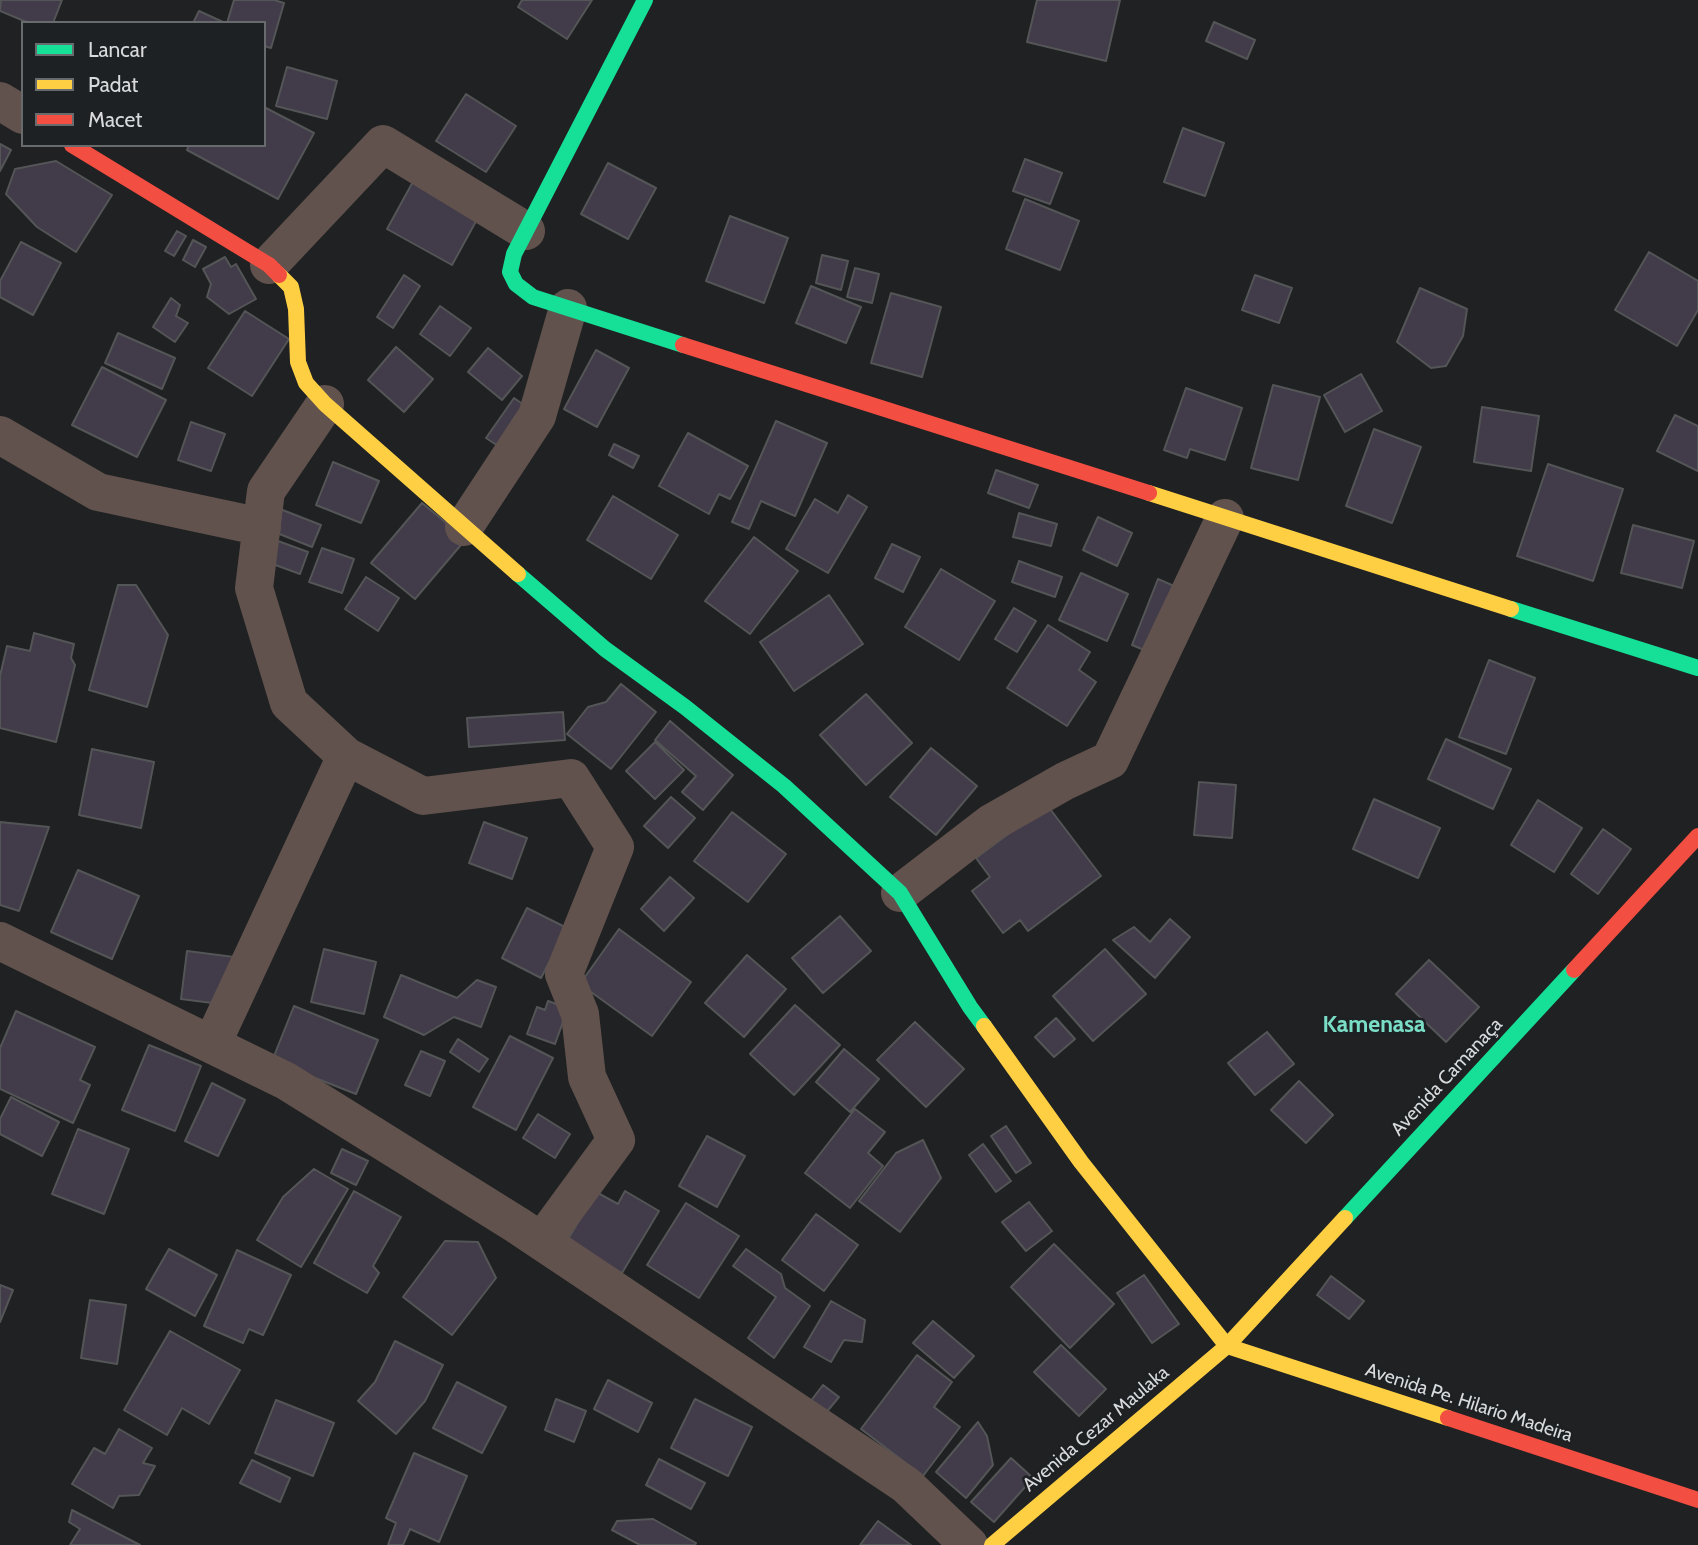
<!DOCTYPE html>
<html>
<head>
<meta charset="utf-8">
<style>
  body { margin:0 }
  #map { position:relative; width:1698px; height:1545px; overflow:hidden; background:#1f2122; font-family:Cabin,sans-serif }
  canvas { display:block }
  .legend { position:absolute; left:21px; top:21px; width:245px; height:126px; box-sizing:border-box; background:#1e2123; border:2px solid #686b6d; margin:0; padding:9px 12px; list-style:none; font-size:21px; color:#d8dadc }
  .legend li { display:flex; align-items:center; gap:14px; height:35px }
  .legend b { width:35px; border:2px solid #686b6d }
</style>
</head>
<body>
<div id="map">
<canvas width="1698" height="1545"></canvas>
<ul class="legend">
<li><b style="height:9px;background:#16e098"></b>Lancar</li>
<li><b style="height:9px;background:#ffcf43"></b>Padat</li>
<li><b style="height:9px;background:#f24e42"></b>Macet</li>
</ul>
</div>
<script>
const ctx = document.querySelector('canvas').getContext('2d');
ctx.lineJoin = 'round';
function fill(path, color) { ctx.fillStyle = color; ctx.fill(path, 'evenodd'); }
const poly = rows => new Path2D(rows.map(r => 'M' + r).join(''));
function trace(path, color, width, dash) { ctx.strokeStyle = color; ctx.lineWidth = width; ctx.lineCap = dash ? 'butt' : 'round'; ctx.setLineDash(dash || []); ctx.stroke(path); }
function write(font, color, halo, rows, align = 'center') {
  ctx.font = font + ' Cabin,sans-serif'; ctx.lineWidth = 5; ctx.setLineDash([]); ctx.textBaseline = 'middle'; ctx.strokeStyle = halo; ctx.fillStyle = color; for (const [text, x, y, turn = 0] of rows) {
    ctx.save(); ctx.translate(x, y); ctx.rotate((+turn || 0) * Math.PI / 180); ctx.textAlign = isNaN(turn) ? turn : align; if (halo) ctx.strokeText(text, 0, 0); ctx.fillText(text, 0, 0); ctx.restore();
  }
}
const building = poly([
  [1,0,62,0,53,23,29,23,0,11,1,0],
  [234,0,274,0,284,3,271,48,264,46,264,23,227,23,234,0],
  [522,0,592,0,567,39,518,7,522,0],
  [1037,0,1120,0,1106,61,1027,42,1037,0],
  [199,11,223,22,222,23,193,23,199,11],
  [1214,22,1255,40,1247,59,1206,41,1214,22],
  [287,67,337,81,327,119,276,106,287,67],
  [466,94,516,126,486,172,436,141,466,94],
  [264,107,314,133,278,199,187,150,189,145,264,145,264,107],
  [1183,128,1224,143,1205,196,1164,182,1183,128],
  [0,144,11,150,0,171,0,144],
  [1025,159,1062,173,1050,204,1013,191,1025,159],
  [56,161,112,195,76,252,37,227,6,194,15,169,56,161],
  [608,163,656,188,628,239,581,214,608,163],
  [415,178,480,214,452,265,387,229,415,178],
  [1025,199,1079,221,1060,270,1006,249,1025,199],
  [730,216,788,238,764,303,706,281,730,216],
  [177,231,186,236,174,256,165,251,177,231],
  [193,240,206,247,195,267,183,260,193,240],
  [21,242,61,263,33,315,0,297,0,281,21,242],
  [1649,252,1698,281,1698,310,1677,346,1615,310,1649,252],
  [822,255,848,261,841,290,816,283,822,255],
  [225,257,231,267,236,264,256,299,229,314,207,297,211,284,203,269,225,257],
  [855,268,879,274,872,303,847,297,855,268],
  [404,275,420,286,393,328,377,317,404,275],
  [1255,275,1292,288,1279,323,1242,310,1255,275],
  [811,286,861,307,846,343,796,323,811,286],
  [1420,288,1467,309,1463,336,1446,366,1431,368,1397,342,1420,288],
  [891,293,941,307,922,377,871,363,891,293],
  [171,298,180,305,176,316,188,323,175,342,153,327,171,298],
  [440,306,471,328,450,356,420,334,440,306],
  [245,311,289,339,252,396,208,368,245,311],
  [118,333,175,358,162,389,105,363,118,333],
  [396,347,433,379,404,412,368,380,396,347],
  [488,348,522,376,502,400,468,372,488,348],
  [596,350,629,368,597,427,564,409,596,350],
  [102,367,166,400,137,457,72,425,102,367],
  [1361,374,1382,411,1345,432,1324,395,1361,374],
  [1273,385,1320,397,1298,480,1251,468,1273,385],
  [1186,388,1242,408,1225,460,1190,449,1187,458,1164,450,1186,388],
  [514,398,534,412,507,452,486,438,514,398],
  [1482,407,1539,416,1531,471,1474,462,1482,407],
  [1675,415,1698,426,1698,471,1657,451,1675,415],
  [776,421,827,443,795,516,761,501,749,529,732,522,776,421],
  [191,422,225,434,211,471,178,460,191,422],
  [1374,429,1421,447,1392,523,1346,506,1374,429],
  [688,433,748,466,730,499,719,494,709,514,659,486,688,433],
  [614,444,639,456,633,468,609,455,614,444],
  [333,462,379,481,361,523,316,505,333,462],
  [1548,464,1623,489,1593,581,1517,556,1548,464],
  [996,470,1038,485,1029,508,988,493,996,470],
  [848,495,867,507,828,573,786,549,815,499,838,513,848,495],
  [613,496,678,535,651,579,587,540,613,496],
  [422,503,466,539,415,599,371,563,422,503],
  [280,509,321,525,312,547,272,531,280,509],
  [1019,513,1057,524,1051,546,1013,537,1019,513],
  [1098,517,1132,533,1117,566,1083,550,1098,517],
  [1633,525,1694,541,1682,588,1621,573,1633,525],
  [267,537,308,552,300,574,259,559,267,537],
  [754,537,798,571,750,634,705,601,754,537],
  [892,544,920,557,903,592,875,578,892,544],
  [322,548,354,559,342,593,309,582,322,548],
  [1019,561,1062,577,1055,597,1012,582,1019,561],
  [941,569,995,601,959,660,905,627,941,569],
  [1081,573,1128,594,1107,641,1059,620,1081,573],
  [366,577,399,598,378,631,345,609,366,577],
  [1158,579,1181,589,1154,654,1132,645,1158,579],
  [118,585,136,585,168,635,147,707,89,690,118,585],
  [829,595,863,644,794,691,760,642,829,595],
  [1014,608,1036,621,1017,652,995,639,1014,608],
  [1048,625,1090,652,1079,670,1096,682,1067,726,1007,688,1048,625],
  [34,633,74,644,71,658,75,665,56,742,0,728,0,676,7,646,30,651,34,633],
  [1489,660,1535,678,1506,754,1459,737,1489,660],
  [621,684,656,712,611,769,567,734,588,707,606,702,621,684],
  [866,694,912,743,866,785,820,735,866,694],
  [563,712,565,740,469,747,467,718,563,712],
  [670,721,733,775,703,810,682,792,696,776,655,740,670,721],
  [1446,739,1511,769,1493,809,1428,779,1446,739],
  [655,742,684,770,655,799,626,771,655,742],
  [931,748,977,786,936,835,890,797,931,748],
  [92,749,154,762,141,828,79,815,92,749],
  [1199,782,1236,785,1232,838,1194,835,1199,782],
  [671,797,695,818,668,848,644,826,671,797],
  [1374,799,1440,828,1418,878,1353,849,1374,799],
  [1538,800,1582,828,1554,872,1511,845,1538,800],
  [1047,805,1101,876,1028,931,1020,920,1003,933,972,891,990,877,976,858,1047,805],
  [732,812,786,854,748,902,694,861,732,812],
  [0,822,49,827,19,911,0,905,0,822],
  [484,822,527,838,512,879,469,863,484,822],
  [1603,829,1631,849,1598,894,1571,874,1603,829],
  [78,870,139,896,112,959,51,932,78,870],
  [670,877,694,898,664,931,641,909,670,877],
  [527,908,567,928,541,978,502,958,527,908],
  [840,916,871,951,823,993,792,958,840,916],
  [1170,919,1190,937,1155,978,1113,940,1134,927,1150,942,1170,919],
  [619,929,691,982,652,1036,580,984,619,929],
  [324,949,376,962,364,1014,311,1002,324,949],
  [1105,949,1146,994,1093,1041,1053,996,1105,949],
  [187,951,234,957,228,1005,181,999,187,951],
  [747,955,786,989,744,1037,705,1003,747,955],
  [1429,960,1479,1007,1446,1042,1396,994,1429,960],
  [401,975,457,998,477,980,496,987,481,1027,454,1017,424,1035,384,1017,401,975],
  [548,1001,568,1008,555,1044,527,1034,537,1007,545,1010,548,1001],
  [795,1005,840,1045,794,1095,750,1054,795,1005],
  [294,1006,378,1040,356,1094,272,1061,294,1006],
  [16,1011,95,1047,80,1080,90,1085,73,1123,0,1089,0,1048,16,1011],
  [1056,1018,1075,1039,1054,1057,1035,1037,1056,1018],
  [915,1022,964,1069,926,1107,877,1060,915,1022],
  [1267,1032,1294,1064,1255,1095,1228,1063,1267,1032],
  [510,1036,553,1058,516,1130,473,1107,510,1036],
  [458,1039,488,1059,479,1072,450,1052,458,1039],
  [149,1045,201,1066,175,1131,122,1110,149,1045],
  [844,1049,879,1079,850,1112,816,1082,844,1049],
  [421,1051,445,1061,430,1096,405,1085,421,1051],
  [1299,1081,1333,1115,1306,1143,1271,1110,1299,1081],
  [212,1083,245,1100,218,1156,185,1141,212,1083],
  [11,1097,59,1122,42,1156,0,1134,0,1119,11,1097],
  [855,1109,885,1132,868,1153,883,1166,850,1208,805,1173,855,1109],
  [538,1114,570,1134,555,1158,523,1138,538,1114],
  [1006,1126,1031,1163,1016,1173,991,1136,1006,1126],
  [78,1129,129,1149,104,1214,52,1194,78,1129],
  [707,1136,745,1156,717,1207,679,1186,707,1136],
  [923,1140,941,1178,900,1232,859,1201,896,1153,923,1140],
  [983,1144,1011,1181,996,1192,969,1155,983,1144],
  [342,1149,368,1161,356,1185,331,1173,342,1149],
  [314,1169,348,1189,301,1267,257,1240,283,1197,314,1169],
  [354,1191,401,1217,373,1266,379,1273,367,1293,314,1263,354,1191],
  [625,1191,659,1211,622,1273,567,1241,596,1192,618,1204,625,1191],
  [1029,1202,1052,1231,1026,1251,1002,1222,1029,1202],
  [686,1203,739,1236,699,1298,647,1265,686,1203],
  [816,1214,858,1245,824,1291,782,1260,816,1214],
  [445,1241,478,1242,496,1278,452,1335,403,1297,445,1241],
  [1054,1244,1114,1304,1070,1348,1011,1287,1054,1244],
  [169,1249,217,1275,195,1316,146,1289,169,1249],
  [746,1249,781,1274,785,1288,810,1306,774,1358,748,1338,776,1297,733,1266,746,1249],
  [237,1250,291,1275,263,1335,249,1329,243,1343,204,1326,237,1250],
  [1144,1275,1179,1324,1152,1343,1117,1293,1144,1275],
  [1331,1276,1364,1301,1349,1319,1317,1295,1331,1276],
  [0,1285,13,1290,0,1322,0,1285],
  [90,1300,126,1305,117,1364,81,1358,90,1300],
  [831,1301,865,1320,862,1342,844,1340,831,1362,804,1347,831,1301],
  [933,1321,974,1356,954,1378,913,1343,933,1321],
  [170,1331,240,1370,209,1424,182,1408,167,1435,124,1410,170,1331],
  [395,1341,443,1365,425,1401,396,1434,358,1401,375,1382,395,1341],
  [1061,1345,1106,1389,1079,1416,1034,1372,1061,1345],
  [917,1355,952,1382,934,1407,960,1427,923,1476,861,1429,917,1355],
  [608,1380,652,1403,638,1432,594,1409,608,1380],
  [457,1382,506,1407,482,1453,433,1428,457,1382],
  [823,1385,839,1397,825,1414,810,1402,823,1385],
  [556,1399,586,1411,574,1442,545,1430,556,1399],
  [695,1399,752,1427,728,1476,671,1448,695,1399],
  [276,1400,334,1423,313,1476,255,1453,276,1400],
  [978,1422,987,1436,993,1465,966,1498,936,1472,978,1422],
  [119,1429,152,1448,143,1463,155,1466,139,1495,119,1496,113,1508,72,1484,94,1448,105,1454,119,1429],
  [414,1453,467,1476,439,1542,410,1529,403,1545,388,1545,396,1523,386,1518,414,1453],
  [1011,1458,1033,1478,994,1522,971,1502,1011,1458],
  [659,1459,705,1483,691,1509,646,1485,659,1459],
  [252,1460,290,1478,280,1502,240,1483,252,1460],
  [72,1510,140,1545,70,1545,80,1529,69,1522,72,1510],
  [653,1519,696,1543,695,1545,640,1545,612,1530,617,1521,653,1519],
  [878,1521,911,1545,860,1545,878,1521]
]);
fill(building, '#423b49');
trace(building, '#545556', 2);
trace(poly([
  [0,101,23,115],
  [269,265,383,144,526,231],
  [325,404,266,491,254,588,289,703,346,756,423,796,571,778,615,847,564,974,580,1014,587,1077,616,1140,542,1241],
  [0,435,98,492,262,527],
  [464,527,537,416,568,308],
  [900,893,991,823,1065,781,1110,760,1225,518],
  [0,941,286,1081,517,1225,906,1485,969,1545],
  [212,1044,346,756]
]), '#61524d', 38);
trace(poly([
  [645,0,514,254,510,272,516,284,533,297,683,345],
  [518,574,605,649,685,707,784,786,900,893,970,1007,984,1026],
  [1511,609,1698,668],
  [1345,1218,1574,970]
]), '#16e098', 16);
trace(poly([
  [279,275,291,287,296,309,298,362,306,383,325,404,518,574],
  [1149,493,1511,609],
  [984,1026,1081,1162,1227,1346,1345,1218],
  [992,1545,1227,1346,1448,1418]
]), '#ffcf43', 16);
trace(poly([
  [72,145,269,265,279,275],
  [683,345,1149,493],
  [1574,970,1698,836],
  [1448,1418,1698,1500]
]), '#f24e42', 16);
write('19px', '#d8dadc', '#1e2123', [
  ["Avenida Camanaça",1447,1077,-47],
  ["Avenida Pe. Hilario Madeira",1469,1403,18],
  ["Avenida Cezar Maulaka",1096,1429,-40]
]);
write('bold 23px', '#7adec7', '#1e2123', [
  ["Kamenasa",1374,1025]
]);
</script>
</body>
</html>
